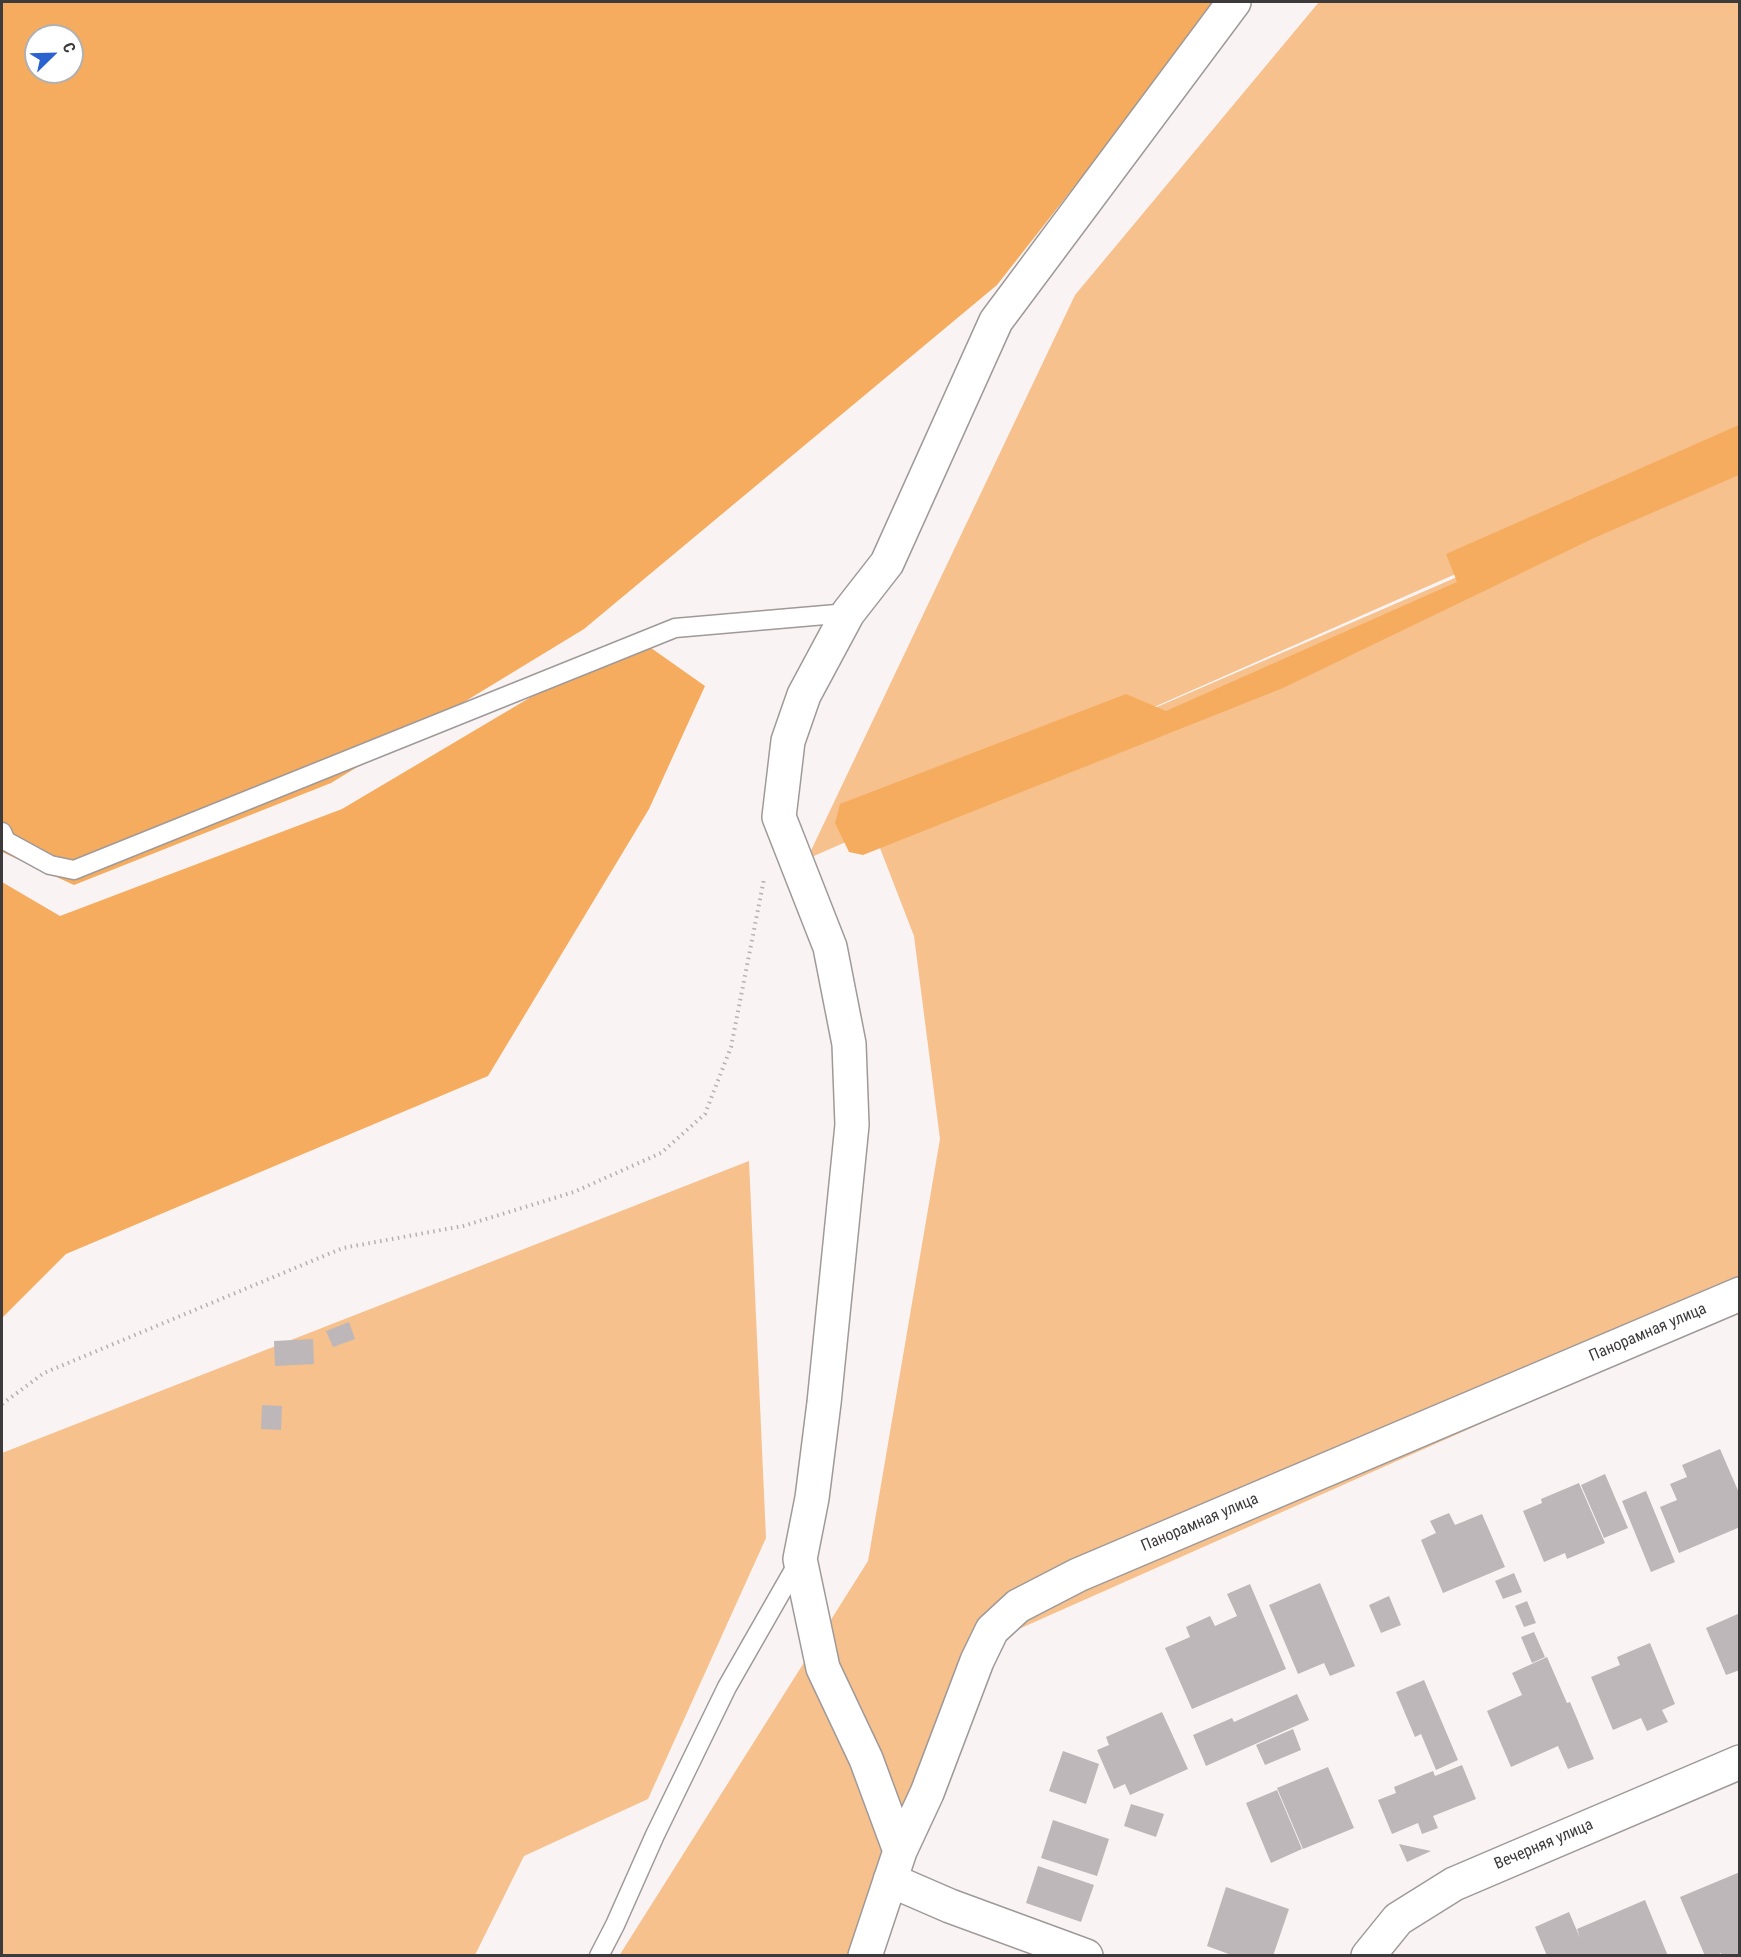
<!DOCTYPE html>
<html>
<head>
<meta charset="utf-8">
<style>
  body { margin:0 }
  #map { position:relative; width:1741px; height:1957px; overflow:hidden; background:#faf3f3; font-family:"Roboto Condensed",sans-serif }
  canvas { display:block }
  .frame { position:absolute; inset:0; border:3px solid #3c3a3a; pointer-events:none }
  .north { position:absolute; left:24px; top:24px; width:60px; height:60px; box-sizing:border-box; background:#fff; border:2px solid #b1b0b0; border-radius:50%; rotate:67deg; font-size:16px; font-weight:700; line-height:24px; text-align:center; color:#3c3a3a }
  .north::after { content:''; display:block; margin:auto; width:21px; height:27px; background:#2a62d0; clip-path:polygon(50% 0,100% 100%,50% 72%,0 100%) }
</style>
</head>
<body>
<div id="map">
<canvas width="1741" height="1957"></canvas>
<div class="frame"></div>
<div class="north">С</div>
</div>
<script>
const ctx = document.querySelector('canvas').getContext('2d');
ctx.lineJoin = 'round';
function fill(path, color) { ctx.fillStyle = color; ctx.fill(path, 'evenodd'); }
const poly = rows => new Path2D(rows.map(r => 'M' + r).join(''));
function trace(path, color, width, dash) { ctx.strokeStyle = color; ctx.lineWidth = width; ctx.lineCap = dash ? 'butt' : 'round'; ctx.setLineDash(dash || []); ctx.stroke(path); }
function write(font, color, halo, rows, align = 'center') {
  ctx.font = font + ' "Roboto Condensed",sans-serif'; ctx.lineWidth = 4.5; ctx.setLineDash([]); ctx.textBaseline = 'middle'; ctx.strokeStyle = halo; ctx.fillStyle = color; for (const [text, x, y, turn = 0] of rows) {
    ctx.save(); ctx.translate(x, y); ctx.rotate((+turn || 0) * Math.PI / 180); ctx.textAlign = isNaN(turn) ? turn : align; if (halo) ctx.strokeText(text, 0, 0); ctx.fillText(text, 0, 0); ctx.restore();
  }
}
fill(poly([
  [1319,2,1739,2,1739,449,1009,771,1739,455,1739,1309,976,1648,853,1955,619,1956,868,1561,940,1139,914,936,873,830,807,859,1075,295],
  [749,1161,766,1538,648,1799,524,1856,475,1955,2,1956,2,1453]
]), '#f6c18c');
fill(poly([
  [2,2,1219,2,997,285,584,629,331,783,74,885,2,852],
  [36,36,72,36,72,72,36,72],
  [1739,425,1739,475,1594,538,1283,688,863,855,849,852,835,823,840,804,1126,694,1166,711,1457,582,1446,554],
  [634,636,705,686,649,809,488,1076,66,1254,2,1318,2,882,60,916,342,809]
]), '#f5ac5f');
fill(poly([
  [349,1322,355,1339,333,1347,326,1331],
  [313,1339,314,1364,275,1366,274,1341],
  [262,1405,282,1406,281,1430,261,1429],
  [1720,1449,1740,1495,1740,1527,1679,1553,1660,1507,1677,1500,1670,1484,1687,1477,1682,1465],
  [1605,1474,1628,1528,1604,1538,1581,1485],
  [1579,1483,1605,1543,1567,1559,1565,1553,1544,1562,1523,1511,1542,1503,1541,1499],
  [1646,1491,1675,1562,1651,1572,1622,1501],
  [1449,1513,1455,1525,1482,1514,1505,1567,1443,1593,1421,1540,1436,1533,1430,1521],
  [1514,1573,1522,1592,1503,1599,1495,1581],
  [1320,1583,1355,1666,1330,1676,1324,1663,1298,1674,1269,1605],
  [1250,1584,1286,1669,1192,1709,1165,1648,1190,1637,1186,1627,1210,1616,1215,1626,1237,1616,1227,1594],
  [1389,1596,1401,1625,1381,1633,1369,1605],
  [1527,1601,1536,1623,1524,1627,1515,1606],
  [1740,1613,1740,1670,1726,1675,1706,1628],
  [1534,1632,1545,1657,1532,1663,1521,1637],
  [1650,1643,1675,1704,1662,1710,1668,1722,1647,1731,1641,1718,1613,1730,1591,1677,1620,1665,1617,1657],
  [1547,1657,1567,1703,1570,1702,1594,1759,1568,1769,1558,1746,1511,1767,1487,1711,1522,1695,1512,1673],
  [1424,1680,1458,1760,1436,1770,1421,1734,1415,1737,1396,1692],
  [1297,1694,1309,1720,1206,1766,1193,1735,1232,1718,1234,1722],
  [1162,1712,1188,1769,1130,1795,1125,1784,1114,1789,1097,1750,1109,1745,1106,1737],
  [1293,1729,1301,1750,1265,1765,1256,1745],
  [1063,1751,1099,1764,1086,1804,1049,1791],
  [1462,1765,1476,1799,1433,1816,1438,1828,1422,1834,1418,1823,1392,1834,1378,1800,1396,1793,1394,1787,1433,1771,1435,1776],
  [1328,1767,1354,1828,1303,1849,1277,1788],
  [1277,1790,1302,1849,1271,1863,1246,1803],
  [1131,1804,1164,1814,1156,1837,1124,1826],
  [1053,1820,1109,1839,1097,1876,1041,1858],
  [1399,1844,1431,1851,1407,1862],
  [1038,1866,1094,1885,1081,1922,1026,1903],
  [1740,1872,1740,1956,1722,1956,1721,1953,1715,1956,1705,1956,1680,1897],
  [1226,1887,1289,1909,1273,1956,1234,1956,1207,1946],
  [1645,1900,1668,1956,1547,1956,1535,1927,1569,1912,1580,1938,1577,1929]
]), '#bdb7b9');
const lane = poly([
  [2,832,6,841,50,865,74,870,675,628,848,613],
  [599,1956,615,1925,655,1835,727,1687,799,1561]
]);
const street = poly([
  [900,1851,866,1759,823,1668,800,1559,812,1498,824,1403,852,1125,849,1044,830,947,779,817,788,741,804,695,848,613,887,563,996,321,1234,2],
  [890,1880,950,1906,1086,1956],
  [865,1956,900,1851,927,1793,977,1661,992,1630,1018,1606,1078,1575,1740,1294],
  [1368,1956,1398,1919,1454,1884,1740,1762]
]);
trace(lane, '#9f9999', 21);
trace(street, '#9f9999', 36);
trace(poly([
  [2,1404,44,1373,343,1248,463,1226,574,1192,661,1153,705,1114,731,1047,764,879]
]), '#b6b1b1', 4, [1.5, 4.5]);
trace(lane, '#fff', 18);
trace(street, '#fff', 33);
write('16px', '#3c3a3a', '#fff', [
  ["Панорамная улица",1648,1333,-23],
  ["Панорамная улица",1200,1523,-23],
  ["Вечерняя улица",1544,1845,-23]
]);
</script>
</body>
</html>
